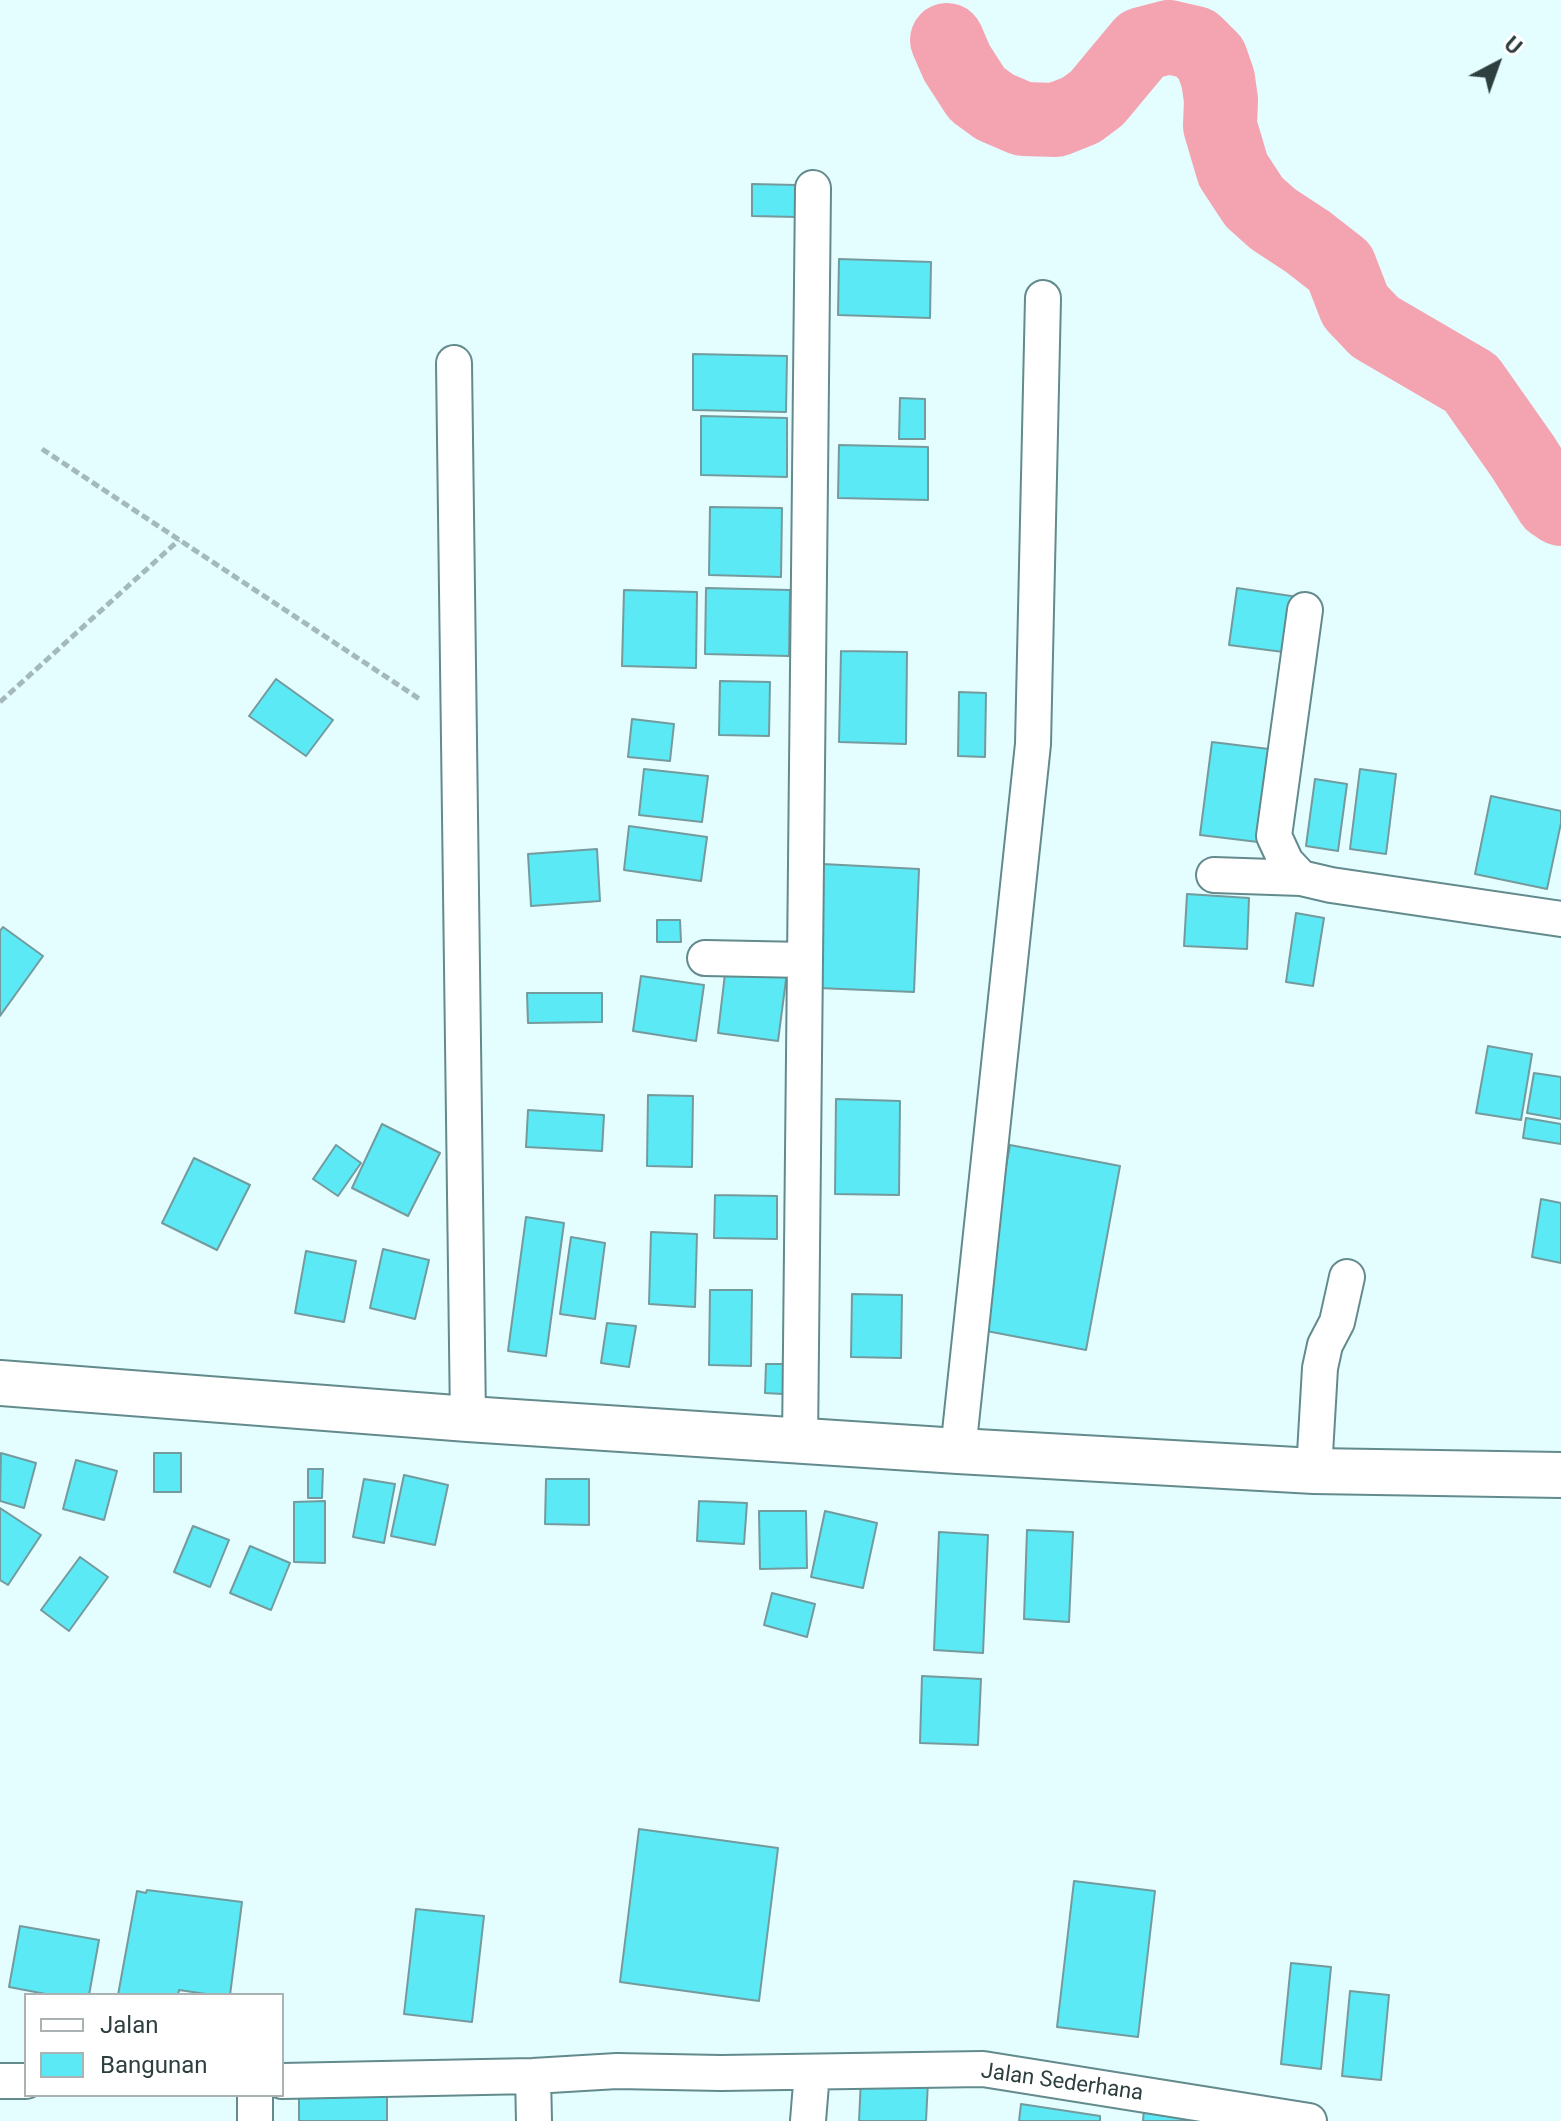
<!DOCTYPE html>
<html>
<head>
<meta charset="utf-8">
<style>
  body { margin:0 }
  #map { position:relative; width:1561px; height:2121px; overflow:hidden; background:#e4fdff; font-family:Roboto,sans-serif }
  canvas { display:block }
  .legend { position:absolute; left:24px; top:1993px; width:260px; height:104px; box-sizing:border-box; background:#fff; border:2px solid #abb2b3; margin:0; padding:10px 14px; list-style:none; font-size:24px; color:#2e3f40 }
  .legend li { display:flex; align-items:center; gap:16px; height:40px }
  .legend b { width:40px; border:2px solid #abb2b3 }
  .north { position:absolute; left:1457px; top:24px; width:80px; height:80px; -webkit-text-stroke:6px #fff; paint-order:stroke; rotate:41deg; font-size:22px; font-weight:700; line-height:32px; text-align:center; color:#2e3f40 }
  .north::after { content:''; display:block; margin:auto; width:28px; height:36px; background:#2e3f40; clip-path:polygon(50% 0,100% 100%,50% 72%,0 100%) }
</style>
</head>
<body>
<div id="map">
<canvas width="1561" height="2121"></canvas>
<ul class="legend">
<li><b style="height:10px;background:#fff"></b>Jalan</li>
<li><b style="height:22px;background:#5beaf5"></b>Bangunan</li>
</ul>
<div class="north">U</div>
</div>
<script>
const ctx = document.querySelector('canvas').getContext('2d');
ctx.lineJoin = 'round';
const poly = rows => new Path2D(rows.map(r => 'M' + r).join(''));
function trace(path, color, width, dash) { ctx.strokeStyle = color; ctx.lineWidth = width; ctx.lineCap = dash ? 'butt' : 'round'; ctx.setLineDash(dash || []); ctx.stroke(path); }
function fill(path, color) { ctx.fillStyle = color; ctx.fill(path, 'evenodd'); }
function write(font, color, halo, rows, align = 'center') {
  ctx.font = font + ' Roboto,sans-serif'; ctx.lineWidth = 7; ctx.setLineDash([]); ctx.textBaseline = 'middle'; ctx.strokeStyle = halo; ctx.fillStyle = color; for (const [text, x, y, turn = 0] of rows) {
    ctx.save(); ctx.translate(x, y); ctx.rotate((+turn || 0) * Math.PI / 180); ctx.textAlign = isNaN(turn) ? turn : align; if (halo) ctx.strokeText(text, 0, 0); ctx.fillText(text, 0, 0); ctx.restore();
  }
}
trace(poly([
  [947,40,957,63,977,94,995,107,1023,119,1056,120,1081,110,1097,98,1142,44,1169,37,1195,43,1211,59,1218,79,1221,100,1220,126,1233,170,1254,202,1273,219,1308,242,1340,267,1355,306,1375,327,1471,383,1523,457,1552,503,1561,509]
]), '#f4a3b1', 74);
const building = poly([
  [752,184,796,185,796,217,752,216,752,184],
  [839,259,931,262,930,318,838,315,839,259],
  [693,354,787,356,786,412,693,410,693,354],
  [900,398,925,399,925,439,899,439,900,398],
  [701,416,787,418,787,477,701,475,701,416],
  [839,445,928,447,928,500,838,498,839,445],
  [710,507,782,508,781,577,709,575,710,507],
  [706,588,790,590,789,656,705,654,706,588],
  [1237,588,1298,597,1291,653,1229,645,1237,588],
  [624,590,697,592,696,668,622,666,624,590],
  [841,651,907,652,906,744,839,742,841,651],
  [276,679,333,720,306,756,249,716,276,679],
  [720,681,770,682,769,736,719,735,720,681],
  [959,692,986,693,985,757,958,756,959,692],
  [632,719,674,724,670,761,628,757,632,719],
  [1212,742,1269,749,1258,842,1200,835,1212,742],
  [644,769,708,776,702,822,639,815,644,769],
  [1360,769,1396,774,1386,854,1350,849,1360,769],
  [1315,779,1347,784,1338,851,1306,846,1315,779],
  [1491,796,1561,811,1561,823,1547,889,1475,874,1491,796],
  [629,826,707,837,701,881,624,870,629,826],
  [597,849,600,901,531,906,528,854,597,849],
  [823,864,919,869,914,992,818,988,823,864],
  [1187,894,1249,898,1247,949,1184,946,1187,894],
  [1296,913,1324,918,1313,986,1286,982,1296,913],
  [657,920,680,920,681,942,657,942,657,920],
  [3,927,43,956,0,1016,0,931,3,927],
  [726,965,787,972,778,1041,718,1033,726,965],
  [641,976,704,985,696,1041,633,1031,641,976],
  [527,993,602,993,602,1022,528,1023,527,993],
  [1488,1046,1532,1054,1521,1120,1476,1113,1488,1046],
  [1534,1073,1561,1077,1561,1119,1527,1113,1534,1073],
  [648,1095,693,1096,692,1167,647,1166,648,1095],
  [836,1099,900,1101,899,1195,835,1194,836,1099],
  [528,1110,604,1115,602,1151,526,1147,528,1110],
  [1526,1118,1561,1124,1561,1144,1523,1138,1526,1118],
  [382,1124,440,1153,408,1216,352,1188,382,1124],
  [336,1145,361,1163,338,1196,313,1179,336,1145],
  [1010,1145,1120,1166,1086,1350,976,1329,1010,1145],
  [194,1158,250,1185,217,1250,162,1223,194,1158],
  [715,1195,777,1196,777,1239,714,1238,715,1195],
  [1541,1199,1561,1203,1561,1263,1532,1257,1541,1199],
  [526,1217,564,1223,546,1356,508,1351,526,1217],
  [651,1232,697,1234,695,1307,649,1304,651,1232],
  [571,1237,605,1243,595,1319,560,1314,571,1237],
  [383,1249,429,1260,415,1319,370,1308,383,1249],
  [306,1251,356,1261,344,1322,295,1313,306,1251],
  [710,1290,752,1290,751,1366,709,1365,710,1290],
  [852,1294,902,1295,901,1358,851,1357,852,1294],
  [607,1323,636,1326,629,1367,601,1363,607,1323],
  [766,1364,783,1364,783,1394,765,1393,766,1364],
  [1,1453,36,1463,24,1508,0,1501,1,1453],
  [154,1453,181,1453,181,1492,154,1492,154,1453],
  [76,1460,117,1471,104,1520,63,1509,76,1460],
  [308,1469,323,1469,322,1498,308,1498,308,1469],
  [404,1475,448,1485,435,1545,391,1536,404,1475],
  [364,1479,395,1484,384,1543,353,1537,364,1479],
  [546,1479,589,1479,589,1525,545,1524,546,1479],
  [325,1501,325,1563,294,1562,294,1502,325,1501],
  [699,1501,747,1503,744,1544,697,1541,699,1501],
  [0,1508,41,1535,8,1585,0,1580,0,1508],
  [759,1511,806,1511,807,1568,760,1569,759,1511],
  [825,1511,877,1523,863,1588,811,1577,825,1511],
  [193,1526,229,1540,210,1587,174,1572,193,1526],
  [1027,1530,1073,1532,1069,1622,1024,1619,1027,1530],
  [939,1532,988,1535,983,1653,934,1650,939,1532],
  [250,1546,290,1563,271,1610,230,1593,250,1546],
  [80,1557,108,1577,69,1631,41,1610,80,1557],
  [772,1593,815,1604,807,1637,764,1625,772,1593],
  [922,1676,981,1679,978,1745,920,1743,922,1676],
  [639,1829,778,1848,759,2001,620,1982,639,1829],
  [1074,1881,1155,1891,1138,2037,1057,2027,1074,1881],
  [147,1890,242,1902,230,1995,213,1995,179,1990,178,1995,118,1995,137,1891,146,1893,147,1890],
  [416,1909,484,1916,472,2022,404,2014,416,1909],
  [20,1926,99,1940,89,1995,51,1995,9,1987,20,1926],
  [1291,1963,1331,1967,1321,2069,1281,2064,1291,1963],
  [1350,1991,1389,1995,1381,2080,1342,2076,1350,1991],
  [861,2078,928,2081,926,2121,859,2121,861,2078],
  [299,2094,387,2095,387,2121,299,2121,299,2094],
  [1021,2104,1100,2116,1100,2121,1019,2121,1021,2104],
  [1144,2109,1190,2116,1190,2121,1143,2121,1144,2109]
]);
fill(building, '#5beaf5');
trace(building, '#739b9e', 2);
const street = poly([
  [454,363,468,1419],
  [1305,610,1274,836,1286,862,1301,878,1331,885,1561,919],
  [1214,875,1301,878],
  [705,958,805,960],
  [800,1441,813,188],
  [958,1451,1033,744,1043,298],
  [1314,1471,1320,1368,1325,1345,1337,1322,1347,1277],
  [533,2076,534,2121],
  [0,2081,26,2081],
  [282,2081,533,2076,617,2071,721,2073,983,2069,1309,2121],
  [255,2121,255,2095],
  [808,2121,812,2072]
]);
const highway = poly([
  [0,1383,468,1419,958,1451,1314,1471,1561,1475]
]);
trace(street, '#638a8d', 38);
trace(highway, '#638a8d', 48);
trace(poly([
  [42,449,421,700],
  [0,702,179,540]
]), '#a3b9bb', 5, [8, 4]);
trace(street, '#fff', 34);
trace(highway, '#fff', 44);
write('22px', '#2e3f40', '#fff', [
  ["Jalan Sederhana",1062,2083,8]
]);
</script>
</body>
</html>
